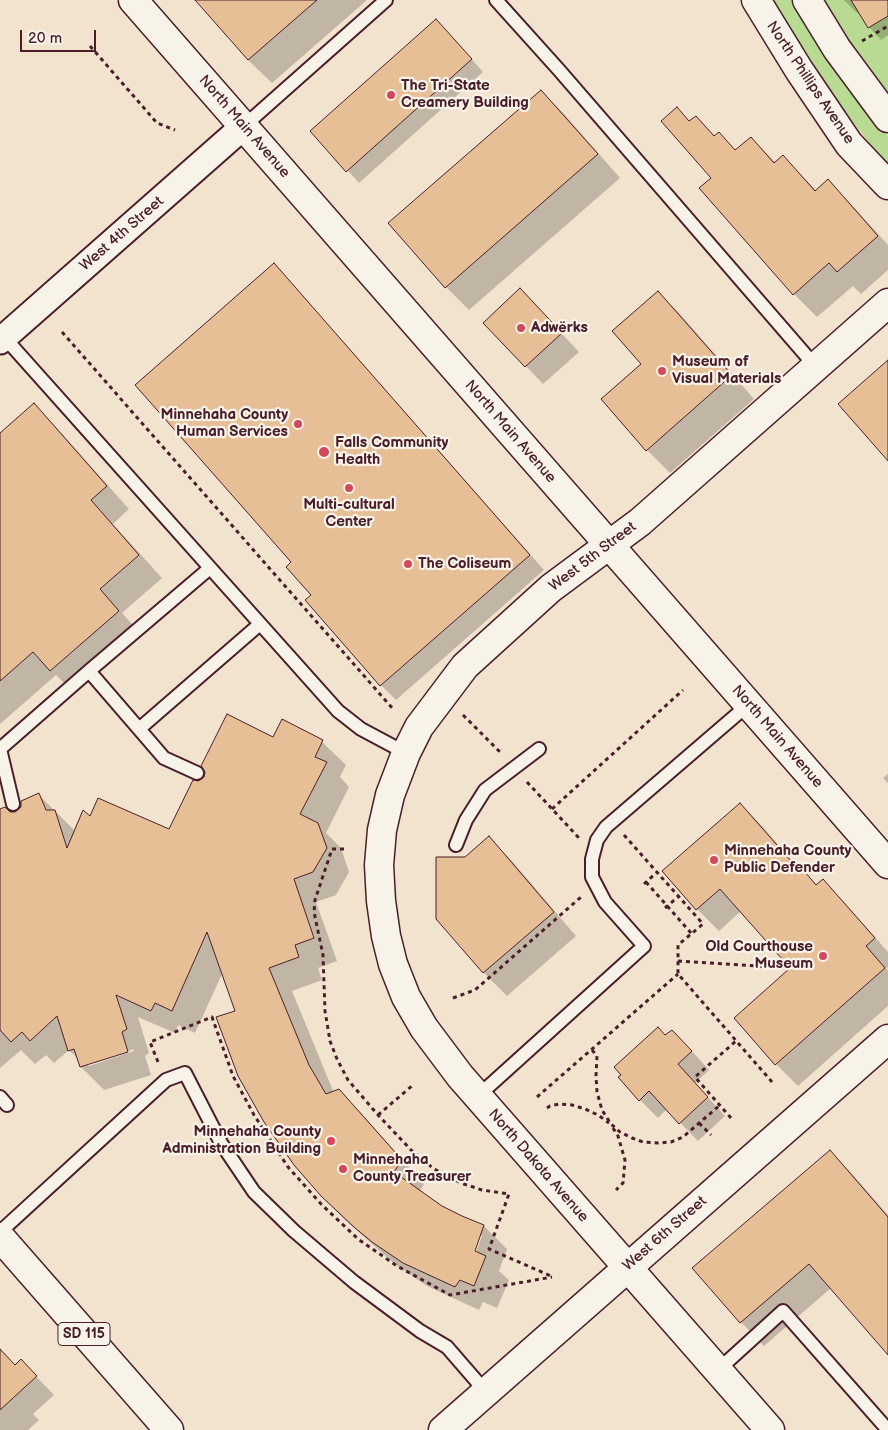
<!DOCTYPE html>
<html>
<head>
<meta charset="utf-8">
<style>
  body { margin:0 }
  #map { position:relative; width:888px; height:1430px; overflow:hidden; background:#f2e3cf; font-family:"Balsamiq Sans",sans-serif }
  canvas { display:block }
  .scale { position:absolute; left:20px; top:30px; width:76px; height:22px; box-sizing:border-box; border:2px solid #4a1f2b; border-top:0; padding-left:6px; font-size:15px; line-height:18px; white-space:nowrap; color:#4a1f2b; -webkit-text-stroke:4px #f7f3e8; paint-order:stroke }
</style>
</head>
<body>
<div id="map">
<canvas width="888" height="1430"></canvas>
<div class="scale">20 m</div>
</div>
<script>
const ctx = document.querySelector('canvas').getContext('2d');
ctx.lineJoin = 'round';
function fill(path, color) { ctx.fillStyle = color; ctx.fill(path, 'evenodd'); }
const poly = rows => new Path2D(rows.map(r => 'M' + r).join(''));
function trace(path, color, width, dash) { ctx.strokeStyle = color; ctx.lineWidth = width; ctx.lineCap = dash ? 'butt' : 'round'; ctx.setLineDash(dash || []); ctx.stroke(path); }
function write(font, color, halo, rows, align = 'center') {
  ctx.font = font + ' "Balsamiq Sans",sans-serif'; ctx.lineWidth = 4.5; ctx.setLineDash([]); ctx.textBaseline = 'middle'; ctx.strokeStyle = halo; ctx.fillStyle = color; for (const [text, x, y, turn = 0] of rows) {
    ctx.save(); ctx.translate(x, y); ctx.rotate((+turn || 0) * Math.PI / 180); ctx.textAlign = isNaN(turn) ? turn : align; if (halo) ctx.strokeText(text, 0, 0); ctx.fillText(text, 0, 0); ctx.restore();
  }
}
fill(poly([
  [770,0,791,0,824,52,868,113,888,136,888,164,866,139,812,66],
  [819,0,888,0,888,102]
]), '#b9da93');
fill(poly([
  [196,0,367,0,272,83,248,60],
  [844,0,888,0,888,35,881,40,869,27,859,11,857,13],
  [448,32,483,72,359,183,312,131],
  [541,91,564,114,620,178,469,310,446,287],
  [696,117,716,137,719,134,736,151,751,138,776,163,783,157,817,191,828,181,851,204,888,245,888,270,861,294,853,286,817,317,794,294,713,178,690,122],
  [274,265,288,279,544,570,396,700,381,685,307,600,312,595,293,562],
  [658,292,681,315,754,399,670,473,647,450,603,399,643,364],
  [538,308,579,352,543,384,485,323],
  [34,404,57,428,129,509,113,524,162,578,122,613,141,634,74,693,56,675,0,724,0,434],
  [282,721,322,742,346,765,340,777,349,787,326,833,341,848,349,872,336,895,316,902,337,961,318,968,322,980,292,991,334,1093,339,1091,362,1114,424,1184,420,1191,442,1207,484,1226,507,1249,499,1271,509,1280,497,1308,483,1302,479,1310,427,1286,396,1265,345,1220,321,1196,236,1012,223,972,195,1033,178,1025,175,1033,138,1017,149,1053,145,1056,151,1075,104,1090,81,1067,79,1060,69,1050,54,1063,46,1055,35,1064,21,1050,0,1068,0,810,16,813,39,795,75,831,90,818,170,830,199,782,273,739],
  [134,1049,134,1051,89,1066,87,1064],
  [479,1236,482,1236,474,1258,471,1257],
  [888,774,888,783,883,778],
  [740,804,762,826,793,862,818,886,823,881,845,903,888,952,888,967,886,968,888,970,888,1006,798,1086,776,1064,735,1018,792,968,741,911,719,931,697,909],
  [489,838,512,861,576,936,507,996,484,973,437,918,465,858],
  [666,1037,690,1049,709,1070,695,1083,725,1116,698,1141,667,1109,658,1118,640,1100],
  [830,1151,853,1175,888,1215,888,1354,831,1288,764,1346,741,1322],
  [0,1350,15,1366,21,1361,54,1395,33,1414,39,1420,28,1430,0,1430]
]), '#0003');
const building = poly([
  [195,0,317,0,248,60,195,0],
  [851,0,888,0,888,16,868,28,851,0],
  [436,19,472,59,346,172,310,131,436,19],
  [541,90,598,154,445,288,388,223,541,90],
  [677,107,689,121,696,116,714,136,719,132,735,150,751,137,774,163,783,155,815,191,828,179,878,236,837,272,829,263,793,295,699,188,711,178,661,121,677,107],
  [274,263,530,555,380,686,305,600,311,595,286,567,291,562,135,385,274,263],
  [520,288,562,333,525,367,483,323,520,288],
  [658,291,732,375,646,451,601,399,641,364,612,331,658,291],
  [888,360,888,461,838,404,888,360],
  [34,403,107,486,91,500,139,555,100,589,119,611,50,671,33,652,0,681,0,433,34,403],
  [227,714,273,737,282,719,323,740,315,757,327,762,300,814,318,823,327,848,313,872,294,879,314,938,295,945,299,957,269,968,309,1065,326,1094,339,1089,402,1160,394,1172,442,1206,462,1216,484,1225,475,1251,486,1256,474,1286,460,1280,455,1287,403,1263,372,1242,354,1227,321,1196,294,1165,264,1122,238,1076,216,1017,235,1011,207,932,172,1011,155,1003,151,1011,116,995,127,1029,122,1032,128,1052,80,1067,74,1049,68,1051,57,1016,30,1041,22,1032,11,1042,0,1030,0,809,5,807,10,812,15,812,21,807,21,801,39,793,46,810,55,810,67,848,83,810,90,816,98,798,169,829,193,780,198,781,204,777,205,772,201,766,227,714],
  [740,803,791,861,794,859,816,885,823,879,875,938,866,946,885,968,775,1065,734,1018,790,968,720,889,696,910,662,871,740,803],
  [489,836,554,912,483,973,436,919,436,857,465,857,489,836],
  [658,1027,665,1035,672,1030,692,1051,678,1064,708,1097,679,1124,649,1091,639,1101,618,1077,621,1075,614,1067,658,1027],
  [830,1150,888,1217,888,1355,809,1264,740,1323,692,1268,830,1150],
  [0,1349,15,1365,21,1359,37,1376,0,1410,0,1349]
]);
fill(building, '#e6bf96');
trace(building, '#4a1f2b', 1);
const lane = poly([
  [496,0,559,70,816,367],
  [244,126,386,0],
  [4,337,338,711,361,729,406,753],
  [89,671,164,758,197,773],
  [139,729,260,624],
  [13,804,0,749,89,671,210,568],
  [456,845,466,820,485,790,539,749],
  [478,1096,644,946,605,902,592,877,592,859,597,840,606,827,749,704],
  [0,1097,7,1105],
  [0,1232,166,1080,185,1073,221,1143,254,1192,294,1231,354,1282,420,1331,447,1347,486,1392],
  [717,1371,783,1311,888,1430]
]);
const street = poly([
  [0,341,244,126]
]);
const secondary = poly([
  [133,0,888,864],
  [756,0,799,70,849,144,888,185],
  [807,0,837,49,888,118],
  [443,1430,888,1039],
  [770,1430,460,1076,424,1028,406,997,393,964,386,936,381,901,379,865,382,830,390,795,406,753,419,727,465,666,551,588,640,522,888,303]
]);
const primary = poly([
  [0,1237,169,1430]
]);
trace(lane, '#4a1f2b', 16);
trace(street, '#4a1f2b', 29);
trace(secondary, '#4a1f2b', 31);
trace(primary, '#4a1f2b', 31);
trace(poly([
  [862,41,888,26],
  [90,46,157,123,175,130],
  [62,332,394,710],
  [463,715,501,753],
  [527,782,579,838],
  [552,809,683,690],
  [624,835,703,924,678,945,678,974,772,1082],
  [344,849,332,849,315,900,314,912,323,955,325,1011,330,1041,337,1059,348,1080,378,1115,413,1152,434,1169,461,1183,482,1190,509,1194,489,1249,551,1276],
  [646,882,692,934],
  [644,884,657,872],
  [665,908,679,896],
  [678,961,790,968],
  [453,998,475,990,581,897],
  [592,1050,597,1056,596,1076,597,1092,602,1110,611,1124,620,1132,632,1138,643,1142,658,1143,671,1142,683,1137,720,1105],
  [158,1062,150,1042,212,1017,233,1076,254,1115,288,1167,322,1205,358,1239,397,1266,450,1295,552,1277],
  [537,1097,678,974],
  [547,1108,550,1106,559,1104,572,1105,585,1109,598,1115,609,1123],
  [378,1115,413,1085],
  [731,1118,695,1077,736,1041],
  [699,1123,711,1135],
  [613,1128,618,1136,625,1160,623,1183,616,1190]
]), '#4a1f2b', 3, [4, 4]);
trace(lane, '#f7f3e8', 12);
trace(street, '#f7f3e8', 25);
trace(secondary, '#f7f3e8', 28);
trace(primary, '#f7f3e8', 28);
for (const [x, y, r, color] of [
  [391,95,5,"#d1495b"],
  [521,328,5,"#d1495b"],
  [662,371,5,"#d1495b"],
  [298,424,5,"#d1495b"],
  [324,452,6,"#d1495b"],
  [349,488,5,"#d1495b"],
  [408,564,5,"#d1495b"],
  [714,860,5,"#d1495b"],
  [823,956,5,"#d1495b"],
  [331,1141,5,"#d1495b"],
  [343,1169,5,"#d1495b"]
]) { const dot = new Path2D(); dot.arc(x, y, r, 0, 2 * Math.PI); ctx.fillStyle = color; ctx.fill(dot); trace(dot, '#f7f3e8', 2); }
for (const [x, y, w] of [
  [84,1334,52]
]) { const box = new Path2D(); box.roundRect(x - w / 2, y - 11.5, w, 23, 4); ctx.fillStyle = '#f7f3e8'; ctx.fill(box); trace(box, '#4a1f2b', 1); }
write('bold 14px', '#4a1f2b', null, [
  ["SD 115",84,1334]
]);
write('15px', '#4a1f2b', '#f7f3e8', [
  ["North Phillips Avenue",810,83,56],
  ["North Main Avenue",244,127,49],
  ["West 4th Street",122,234,-41],
  ["North Main Avenue",510,432,49],
  ["West 5th Street",593,557,-37],
  ["North Main Avenue",777,737,49],
  ["North Dakota Avenue",538,1166,49],
  ["West 6th Street",665,1234,-41]
]);
write('bold 15px', '#4a1f2b', '#f7f3e8', [
  ["The Tri-State",401,86],
  ["Creamery Building",401,103],
  ["Adwёrks",531,328],
  ["Museum of",672,362],
  ["Visual Materials",672,379],
  ["Minnehaha County",288,415,"right"],
  ["Human Services",288,432,"right"],
  ["Falls Community",335,443],
  ["Health",335,460],
  ["Multi-cultural",349,505,"center"],
  ["Center",349,522,"center"],
  ["The Coliseum",418,564],
  ["Minnehaha County",724,851],
  ["Public Defender",724,868],
  ["Old Courthouse",813,947,"right"],
  ["Museum",813,964,"right"],
  ["Minnehaha County",321,1132,"right"],
  ["Administration Building",321,1149,"right"],
  ["Minnehaha",353,1160],
  ["County Treasurer",353,1177]
], 'left');
</script>
</body>
</html>
